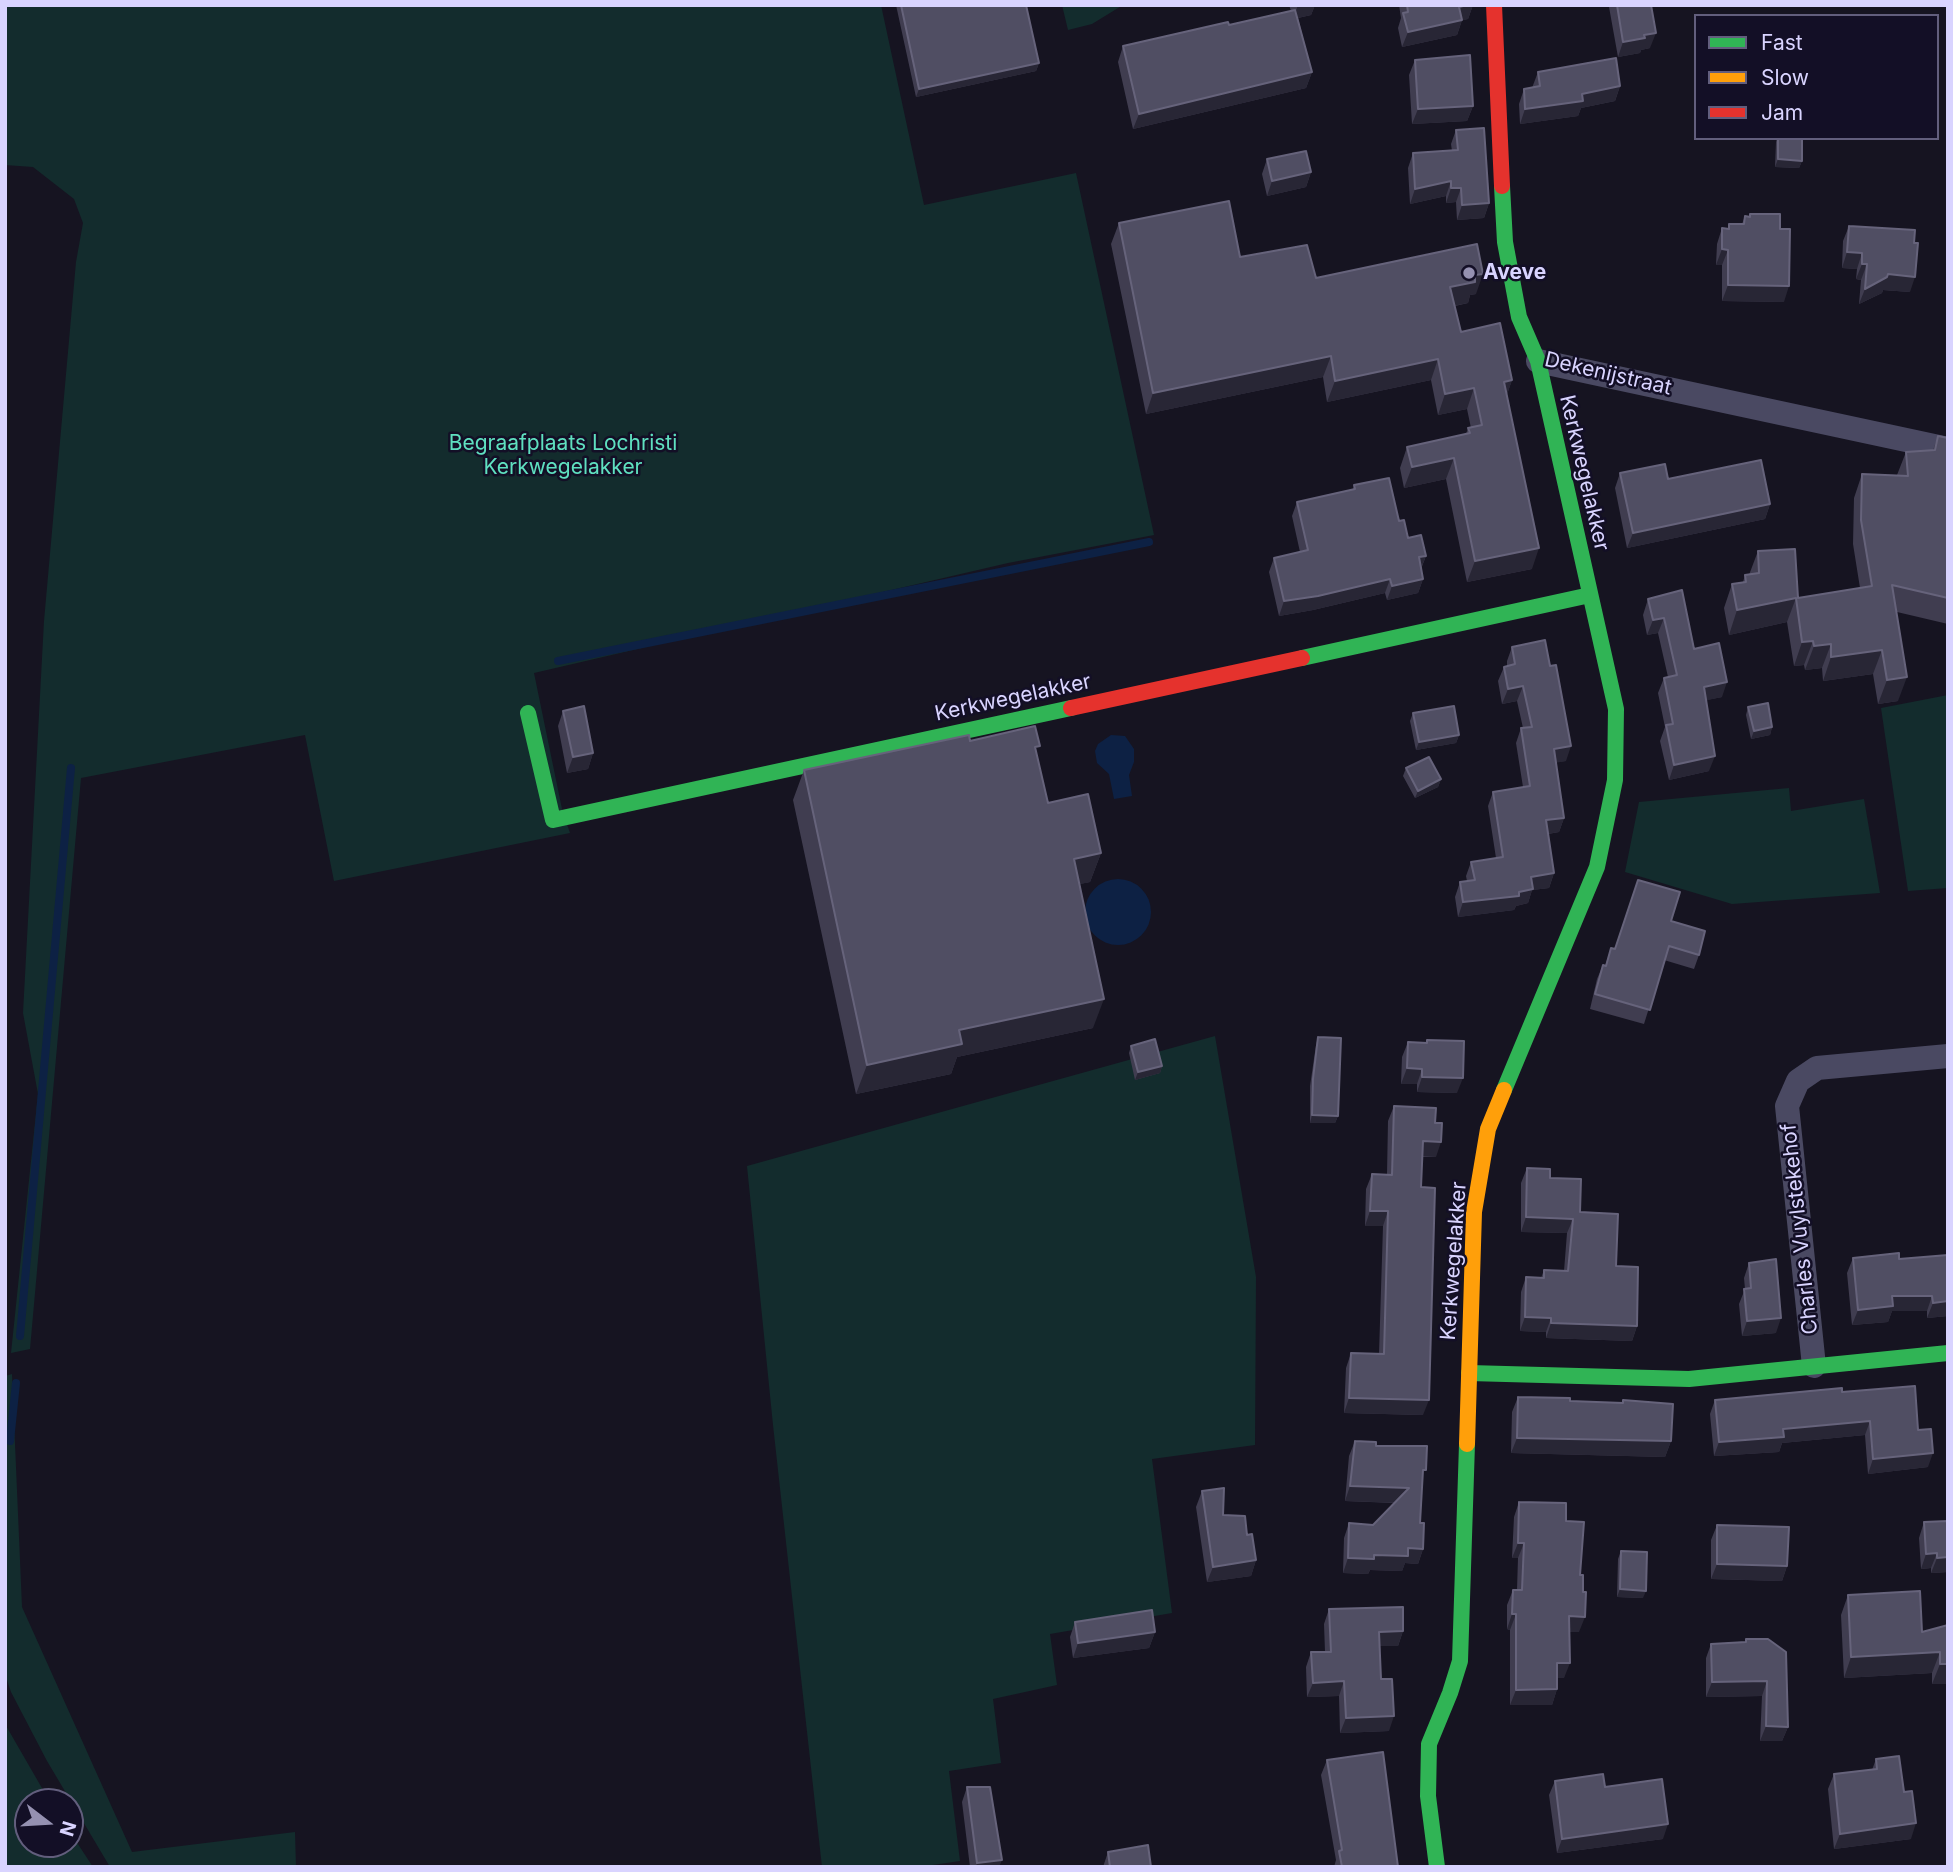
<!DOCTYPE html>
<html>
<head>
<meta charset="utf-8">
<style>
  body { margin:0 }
  #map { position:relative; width:1953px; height:1872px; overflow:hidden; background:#161421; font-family:Inter,sans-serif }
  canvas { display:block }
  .frame { position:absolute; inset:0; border:7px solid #d9d4ff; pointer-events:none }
  .legend { position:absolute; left:1694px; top:14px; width:245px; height:126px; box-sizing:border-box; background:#130f26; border:2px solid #625e7d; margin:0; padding:9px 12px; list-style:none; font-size:21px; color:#d9d4ff }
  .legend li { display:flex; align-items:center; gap:14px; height:35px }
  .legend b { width:35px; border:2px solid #625e7d }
  .north { position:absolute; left:14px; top:1788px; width:70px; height:70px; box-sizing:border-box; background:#130f26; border:2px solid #625e7d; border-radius:50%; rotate:107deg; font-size:19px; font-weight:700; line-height:28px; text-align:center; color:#d9d4ff }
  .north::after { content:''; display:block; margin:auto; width:24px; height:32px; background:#9591b1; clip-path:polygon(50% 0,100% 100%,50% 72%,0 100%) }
</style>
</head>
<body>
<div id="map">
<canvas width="1953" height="1872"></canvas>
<div class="frame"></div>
<ul class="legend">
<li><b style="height:9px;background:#30b455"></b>Fast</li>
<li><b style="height:9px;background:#ff9f0a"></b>Slow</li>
<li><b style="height:9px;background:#e5322d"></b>Jam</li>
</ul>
<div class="north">N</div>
</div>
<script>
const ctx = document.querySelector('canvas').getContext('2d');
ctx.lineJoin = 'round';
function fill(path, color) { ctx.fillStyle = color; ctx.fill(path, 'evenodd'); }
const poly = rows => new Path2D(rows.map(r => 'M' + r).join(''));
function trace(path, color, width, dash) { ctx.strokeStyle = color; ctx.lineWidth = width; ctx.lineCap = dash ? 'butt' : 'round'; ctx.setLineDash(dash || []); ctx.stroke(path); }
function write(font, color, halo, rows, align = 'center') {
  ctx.font = font + ' Inter,sans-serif'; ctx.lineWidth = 5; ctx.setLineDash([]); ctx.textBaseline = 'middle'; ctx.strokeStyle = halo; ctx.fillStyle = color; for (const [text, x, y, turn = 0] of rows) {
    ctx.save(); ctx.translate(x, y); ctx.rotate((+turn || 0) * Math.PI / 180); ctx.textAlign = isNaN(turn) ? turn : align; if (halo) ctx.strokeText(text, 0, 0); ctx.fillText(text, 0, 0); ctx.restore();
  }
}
fill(poly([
  [5,5,881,5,924,205,1076,173,1154,535,1008,563,534,673,562,809,570,833,334,881,305,735,81,778,30,1349,11,1353,38,1094,23,1013,44,621,76,262,83,223,74,199,33,167,5,165],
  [1062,5,1123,5,1092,24,1068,30],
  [1948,695,1948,888,1908,891,1881,708],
  [1789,788,1791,811,1864,799,1880,893,1732,904,1625,872,1639,802],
  [1215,1036,1256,1277,1255,1445,1152,1459,1172,1613,1050,1634,1057,1685,993,1699,1001,1763,949,1771,960,1861,919,1867,822,1867,773,1425,747,1166],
  [12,1374,22,1607,132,1852,295,1832,296,1867,110,1867,47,1761,11,1692,5,1674,5,1376],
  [5,1724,50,1802,28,1802,28,1844,70,1844,70,1832,93,1867,5,1867]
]), '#132c2d');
fill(poly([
  [1111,735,1125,736,1134,749,1134,762,1129,775,1132,796,1114,799,1109,774,1097,763,1095,751,1098,744],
  '1085 912a33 33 0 1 1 66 0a33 33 0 1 1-66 0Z'
]), '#0d2144');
trace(poly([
  [558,661,1149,542],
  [20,1336,71,768],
  [10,1441,16,1383]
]), '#0d2144', 8);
trace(poly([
  [1538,361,1948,449],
  [1814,1366,1787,1106,1798,1081,1817,1068,1948,1056]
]), '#4a4962', 24);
trace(poly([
  [1502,186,1505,242,1519,317,1538,361,1616,709,1615,780,1597,867,1504,1090],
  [1302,658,1590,595],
  [528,713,553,820,1071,708],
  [1469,1373,1689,1379,1948,1353],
  [1437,1867,1428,1796,1429,1744,1450,1693,1460,1661,1467,1444]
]), '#30b455', 16);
trace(poly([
  [1467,1444,1474,1212,1488,1129,1504,1090]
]), '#ff9f0a', 16);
trace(poly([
  [1494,5,1502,186],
  [1071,708,1302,658]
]), '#e5322d', 16);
fill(poly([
  [896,5,1026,5,1039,63,1036,71,916,97],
  [1289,5,1315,5,1311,15,1298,18,1312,72,1306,88,1133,129,1118,62,1123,46,1229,25,1291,11],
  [1399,5,1473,5,1468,19,1462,20,1457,35,1402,47,1398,28,1401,18],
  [1610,5,1651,5,1650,48,1641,50,1640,53,1618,57,1609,7],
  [1415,60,1473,106,1467,121,1412,124,1409,75],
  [1538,72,1620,86,1615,101,1581,108,1578,116,1520,124,1519,104,1524,89,1532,88],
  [1456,130,1489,203,1484,218,1457,220,1456,202,1446,203,1446,196,1410,204,1408,168,1413,153,1452,151,1451,144],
  [1777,138,1802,138,1802,161,1799,168,1775,167,1776,142],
  [1267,159,1311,172,1306,187,1267,196,1262,174],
  [1745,216,1780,229,1784,302,1722,301,1722,265,1716,265,1717,244,1722,228,1728,229,1729,224,1742,224],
  [1119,223,1316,278,1476,294,1470,295,1468,303,1455,306,1461,332,1512,380,1507,394,1532,569,1467,582,1446,479,1404,488,1400,468,1407,447,1466,434,1468,428,1471,428,1467,409,1438,415,1431,380,1327,402,1323,377,1146,414,1111,244],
  [1849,226,1910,292,1883,290,1882,293,1859,304,1861,280,1856,279,1857,269,1842,268,1843,241],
  [1938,436,1948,438,1948,624,1897,612,1898,701,1878,704,1873,674,1823,681,1822,668,1805,670,1804,665,1794,666,1787,622,1729,635,1724,608,1732,584,1743,582,1745,575,1749,575,1758,551,1798,598,1860,588,1853,544,1854,498,1862,474,1897,475,1906,452,1933,450],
  [1620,473,1668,479,1770,504,1765,519,1627,548,1615,488],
  [1354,485,1399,521,1408,538,1426,556,1421,569,1423,579,1418,593,1387,600,1385,593,1313,610,1279,616,1269,572,1274,558,1300,552,1292,516,1297,502,1353,489],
  [1648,599,1694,649,1722,697,1706,700,1709,771,1669,780,1660,741,1665,727,1658,693,1664,678,1668,677,1658,633,1647,635,1643,615],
  [1512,647,1566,761,1556,762,1564,818,1559,832,1548,834,1554,873,1549,888,1532,890,1528,903,1516,906,1514,910,1458,917,1455,897,1460,882,1467,881,1466,876,1471,862,1496,858,1488,806,1493,792,1523,787,1516,743,1521,728,1523,728,1517,701,1502,704,1498,681,1504,667,1507,666,1507,661],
  [1748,707,1772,727,1770,735,1751,739,1746,715],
  [563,711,593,753,588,769,567,773,558,726],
  [1413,713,1459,735,1456,743,1416,750,1410,721],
  [970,741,1036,755,1048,803,1101,853,1090,882,1079,884,1093,1028,957,1057,951,1074,856,1094,793,800,804,770],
  [1406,768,1441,779,1438,787,1415,798,1403,776],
  [1671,921,1699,955,1694,969,1664,960,1644,1024,1590,1009,1597,979,1603,965,1605,966,1611,948,1615,949],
  [1318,1037,1338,1116,1335,1123,1310,1123,1310,1086,1316,1045],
  [1427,1040,1457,1093,1417,1092,1417,1084,1401,1084,1402,1057,1408,1042,1425,1043],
  [1131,1046,1162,1066,1160,1073,1135,1080,1129,1053],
  [1394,1106,1435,1123,1436,1157,1422,1157,1421,1187,1423,1415,1344,1413,1346,1368,1351,1353,1379,1354,1383,1226,1365,1226,1366,1189,1372,1174,1387,1174,1388,1121],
  [1527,1168,1550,1178,1580,1212,1616,1266,1637,1326,1632,1341,1546,1338,1546,1332,1520,1331,1521,1292,1526,1277,1541,1278,1544,1270,1564,1271,1567,1233,1521,1232,1521,1183],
  [1948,1255,1948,1316,1927,1318,1927,1311,1892,1311,1888,1322,1852,1325,1847,1273,1853,1258,1899,1259],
  [1749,1263,1776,1333,1742,1336,1739,1304,1745,1289,1744,1278],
  [1842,1392,1918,1430,1928,1467,1868,1474,1865,1435,1782,1443,1779,1452,1714,1456,1710,1414,1715,1400],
  [1518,1397,1570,1401,1621,1403,1623,1400,1671,1441,1665,1457,1511,1453,1512,1412],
  [1355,1441,1376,1446,1422,1481,1420,1523,1423,1549,1418,1564,1405,1563,1402,1571,1370,1570,1368,1574,1343,1573,1344,1538,1349,1523,1373,1525,1395,1503,1345,1501,1349,1456],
  [1202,1491,1223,1515,1247,1535,1256,1560,1251,1576,1207,1582,1196,1507],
  [1519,1502,1566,1521,1580,1575,1579,1632,1569,1632,1564,1678,1557,1678,1557,1689,1552,1705,1510,1705,1510,1630,1507,1629,1507,1605,1513,1590,1517,1590,1518,1558,1512,1558,1514,1517],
  [1948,1521,1948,1572,1931,1573,1931,1568,1921,1569,1919,1538,1924,1522],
  [1717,1525,1787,1566,1782,1581,1711,1579,1711,1540],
  [1621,1551,1643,1598,1617,1597,1618,1559],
  [1848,1595,1922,1632,1948,1625,1948,1684,1932,1684,1932,1673,1844,1678,1841,1615],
  [1329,1609,1403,1631,1398,1646,1379,1646,1381,1679,1389,1731,1340,1733,1339,1696,1307,1697,1306,1667,1311,1652,1325,1652,1324,1624],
  [1075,1622,1155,1632,1149,1648,1073,1658,1070,1637],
  [1746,1639,1788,1727,1782,1741,1760,1741,1762,1696,1706,1697,1706,1658,1711,1644,1745,1642],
  [1876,1759,1911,1839,1834,1849,1828,1789,1834,1774,1872,1770],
  [1327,1760,1398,1867,1334,1867,1336,1860,1321,1775],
  [1555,1781,1605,1787,1663,1839,1557,1853,1549,1795],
  [967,1787,999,1867,970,1867,962,1802],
  [1108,1852,1151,1867,1103,1867]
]), '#403d50');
fill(poly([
  [1298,5,1315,5,1311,15,1293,19],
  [1467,5,1473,5,1468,19,1454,22,1459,7],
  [1462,20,1457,35,1402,47,1408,32],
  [1656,33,1650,48,1641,50,1640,53,1618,57,1623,42,1644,35],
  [1039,63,1036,71,916,97,919,89],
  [1312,72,1306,88,1133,129,1139,114],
  [1620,86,1615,101,1581,108,1578,116,1520,124,1525,109,1582,94],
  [1473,106,1467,121,1412,124,1418,109],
  [1778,159,1802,161,1799,168,1775,167],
  [1311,172,1306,187,1267,196,1272,181],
  [1451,181,1446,196,1410,204,1415,189],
  [1451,188,1461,188,1456,202,1446,203],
  [1489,203,1484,218,1457,220,1462,205],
  [1722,249,1728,250,1722,265,1716,265],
  [1847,252,1862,253,1857,269,1842,268],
  [1862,264,1867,264,1861,280,1856,279],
  [1483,274,1476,294,1470,295,1468,303,1443,308,1450,287,1475,275],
  [1888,274,1915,277,1910,292,1883,290,1882,293,1859,304,1865,289],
  [1728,285,1789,286,1784,302,1722,301],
  [1331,356,1323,377,1146,414,1153,393],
  [1438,359,1431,380,1327,402,1335,381],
  [1512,380,1505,401,1504,382],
  [1474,388,1467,409,1438,415,1445,394],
  [1454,458,1446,479,1404,488,1412,467],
  [1770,504,1765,519,1627,548,1633,533],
  [1539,548,1532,569,1467,582,1475,561],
  [1426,556,1420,570,1419,557],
  [1390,579,1385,593,1313,610,1279,616,1284,601],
  [1423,579,1418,593,1387,600,1392,586],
  [1796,598,1787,622,1729,635,1737,610],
  [1664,618,1658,633,1647,635,1653,620],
  [1813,641,1804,665,1794,666,1802,642],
  [1831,644,1822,668,1805,670,1814,646],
  [1882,650,1873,674,1823,681,1831,657],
  [1907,677,1898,701,1878,704,1887,680],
  [1727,682,1722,697,1699,702,1704,687],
  [1523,686,1517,701,1502,704,1508,689],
  [1772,727,1770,735,1751,739,1754,731],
  [1459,735,1456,743,1416,750,1419,742],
  [1571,746,1566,761,1549,764,1554,749],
  [593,753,588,769,567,773,573,757],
  [1715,756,1709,771,1669,780,1674,765],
  [1441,779,1438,787,1415,798,1418,791],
  [1564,818,1559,832,1541,835,1546,820],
  [1101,853,1090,882,1063,888,1074,859],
  [1554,873,1549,888,1532,890,1528,903,1516,906,1514,910,1458,917,1463,902,1519,892,1531,877],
  [1104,999,1093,1028,957,1057,951,1074,856,1094,867,1065,959,1030],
  [1162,1066,1160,1073,1135,1080,1138,1072],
  [1407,1068,1422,1069,1417,1084,1401,1084],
  [1422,1077,1463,1078,1457,1093,1417,1092],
  [1312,1115,1338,1116,1335,1123,1310,1123],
  [1423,1141,1441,1142,1436,1157,1418,1156],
  [1370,1211,1388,1211,1383,1226,1365,1226],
  [1526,1217,1573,1219,1567,1233,1521,1232],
  [1892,1296,1932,1296,1927,1311,1892,1311,1888,1322,1852,1325,1858,1310],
  [1948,1301,1948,1316,1927,1318,1933,1303],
  [1525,1317,1551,1318,1546,1332,1520,1331],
  [1781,1318,1776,1333,1742,1336,1747,1321],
  [1551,1323,1637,1326,1632,1341,1546,1338],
  [1349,1398,1429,1400,1423,1415,1344,1413],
  [1870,1421,1865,1435,1782,1443,1779,1452,1714,1456,1719,1442,1783,1429],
  [1517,1438,1671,1441,1665,1457,1511,1453],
  [1933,1453,1928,1467,1868,1474,1873,1459],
  [1350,1486,1409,1488,1403,1503,1345,1501],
  [1518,1543,1524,1543,1518,1558,1512,1558],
  [1408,1548,1423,1549,1418,1564,1405,1563,1402,1571,1370,1570,1368,1574,1343,1573,1348,1558,1374,1555],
  [1937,1553,1931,1568,1921,1569,1926,1554],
  [1948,1557,1948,1572,1931,1573,1937,1558],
  [1256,1560,1251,1576,1207,1582,1213,1567],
  [1717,1564,1787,1566,1782,1581,1711,1579],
  [1620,1589,1646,1591,1643,1598,1617,1597],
  [1512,1614,1516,1614,1510,1630,1507,1629],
  [1569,1616,1585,1617,1579,1632,1564,1632],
  [1403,1631,1398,1646,1373,1646,1379,1632],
  [1155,1632,1149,1648,1073,1658,1078,1643],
  [1940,1652,1932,1673,1844,1678,1851,1657],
  [1557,1663,1570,1663,1564,1678,1551,1678],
  [1940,1664,1948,1664,1948,1684,1932,1684],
  [1344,1681,1339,1696,1307,1697,1313,1683],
  [1767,1681,1762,1696,1706,1697,1712,1682],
  [1557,1689,1552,1705,1510,1705,1516,1690],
  [1394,1716,1389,1731,1340,1733,1346,1718],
  [1766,1726,1788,1727,1782,1741,1760,1741],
  [1916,1823,1911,1839,1834,1849,1840,1834],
  [1668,1824,1663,1839,1557,1853,1562,1839],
  [1002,1860,999,1867,976,1867,977,1863]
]), '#282635');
const building = poly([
  [901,5,1026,5,1039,63,919,89,901,5],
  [1407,5,1467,5,1459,7,1462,20,1408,32,1403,13,1408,12,1407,5],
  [1617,5,1651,5,1656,33,1644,35,1645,38,1623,42,1617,5],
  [1295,10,1312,72,1139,114,1123,46,1228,22,1229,25,1295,10],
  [1931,15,1931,16,1895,16,1931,15],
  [1470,55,1473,106,1418,109,1415,60,1470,55],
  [1616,58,1620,86,1582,94,1583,101,1525,109,1524,89,1540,86,1538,72,1616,58],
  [1484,128,1489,203,1462,205,1461,188,1451,188,1451,181,1415,189,1413,153,1458,150,1456,130,1484,128],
  [1778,138,1802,138,1802,161,1778,159,1778,138],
  [1306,151,1311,172,1272,181,1267,159,1306,151],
  [1229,201,1240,257,1307,245,1316,278,1477,244,1483,274,1475,275,1475,282,1450,287,1461,332,1500,323,1512,380,1504,382,1539,548,1475,561,1454,458,1412,467,1407,447,1470,433,1468,428,1482,425,1474,388,1445,394,1438,359,1335,381,1331,356,1153,393,1119,223,1229,201],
  [1750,214,1780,214,1780,229,1790,229,1789,286,1728,285,1728,250,1722,249,1722,228,1729,229,1729,224,1744,224,1745,216,1750,217,1750,214],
  [1849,226,1915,230,1914,243,1918,243,1915,277,1888,274,1887,277,1865,289,1867,264,1862,264,1862,253,1847,252,1849,226],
  [1938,436,1948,438,1948,598,1892,585,1907,677,1887,680,1882,650,1831,657,1831,644,1814,646,1813,641,1802,642,1796,598,1737,610,1732,584,1746,582,1745,575,1759,573,1758,551,1795,549,1798,598,1872,586,1861,520,1862,474,1908,476,1906,452,1935,450,1938,436],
  [1761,460,1770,504,1633,533,1620,473,1665,464,1668,479,1761,460],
  [1389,478,1399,521,1404,520,1408,538,1421,535,1426,556,1419,557,1423,579,1392,586,1390,579,1318,596,1284,601,1274,558,1308,550,1297,502,1355,489,1354,485,1389,478],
  [1682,590,1694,649,1719,643,1727,682,1704,687,1715,756,1674,765,1666,725,1673,724,1664,678,1677,675,1664,618,1653,620,1648,599,1682,590],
  [1545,640,1550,666,1556,665,1571,746,1554,749,1564,818,1546,820,1554,873,1531,877,1533,889,1519,892,1519,896,1463,902,1460,882,1475,880,1471,862,1503,857,1493,792,1530,786,1521,728,1532,727,1523,686,1508,689,1504,667,1515,664,1512,647,1545,640],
  [1768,703,1772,727,1754,731,1748,707,1768,703],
  [584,706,593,753,573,757,563,711,584,706],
  [1454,706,1459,735,1419,742,1413,713,1454,706],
  [1035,726,1040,746,1035,747,1048,803,1088,794,1101,853,1074,859,1104,999,959,1030,962,1044,867,1065,804,770,969,735,970,741,1035,726],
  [1429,757,1441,779,1418,791,1406,768,1429,757],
  [1638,880,1680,892,1671,921,1705,931,1699,955,1669,946,1650,1010,1595,994,1603,965,1606,966,1611,948,1615,949,1638,880],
  [1318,1037,1341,1038,1338,1116,1312,1115,1313,1079,1318,1037],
  [1155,1039,1162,1066,1138,1072,1131,1046,1155,1039],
  [1427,1040,1464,1041,1463,1078,1422,1077,1422,1069,1407,1068,1408,1042,1427,1043,1427,1040],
  [1394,1106,1436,1108,1435,1123,1442,1123,1441,1142,1423,1141,1421,1187,1435,1188,1429,1400,1349,1398,1351,1353,1384,1354,1388,1211,1370,1211,1372,1174,1392,1175,1394,1106],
  [1527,1168,1550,1169,1550,1178,1581,1179,1580,1212,1618,1214,1616,1266,1638,1267,1637,1326,1551,1323,1551,1318,1525,1317,1526,1277,1544,1278,1544,1270,1568,1271,1573,1219,1526,1217,1527,1168],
  [1899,1253,1899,1259,1948,1255,1948,1301,1933,1303,1932,1296,1892,1296,1893,1306,1858,1310,1853,1258,1899,1253],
  [1776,1259,1781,1318,1747,1321,1744,1289,1751,1288,1749,1263,1776,1259],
  [1915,1386,1918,1430,1931,1429,1933,1453,1873,1459,1870,1421,1783,1429,1784,1437,1719,1442,1715,1400,1842,1388,1842,1392,1915,1386],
  [1518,1397,1570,1398,1570,1401,1623,1403,1623,1400,1673,1404,1671,1441,1517,1438,1518,1397],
  [1355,1441,1376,1442,1376,1446,1427,1446,1426,1470,1423,1470,1420,1523,1424,1523,1423,1549,1408,1548,1408,1556,1374,1555,1374,1559,1348,1558,1349,1523,1373,1525,1409,1488,1350,1486,1355,1441],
  [1224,1488,1223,1515,1245,1516,1247,1535,1252,1534,1256,1560,1213,1567,1202,1491,1224,1488],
  [1519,1502,1566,1503,1566,1521,1584,1522,1580,1575,1583,1575,1583,1592,1586,1592,1585,1617,1569,1616,1570,1663,1557,1663,1557,1689,1516,1690,1516,1614,1512,1614,1513,1590,1522,1590,1524,1543,1518,1543,1519,1502],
  [1948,1521,1948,1557,1937,1558,1937,1553,1926,1554,1924,1522,1948,1521],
  [1717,1525,1789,1527,1787,1566,1717,1564,1717,1525],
  [1621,1551,1647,1552,1646,1591,1620,1589,1621,1551],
  [1920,1591,1922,1632,1948,1625,1948,1664,1940,1664,1940,1652,1851,1657,1848,1595,1920,1591],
  [1403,1607,1403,1631,1379,1632,1381,1679,1392,1679,1394,1716,1346,1718,1344,1681,1313,1683,1311,1652,1331,1652,1329,1609,1403,1607],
  [1152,1610,1155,1632,1078,1643,1075,1622,1152,1610],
  [1746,1639,1768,1639,1786,1652,1788,1727,1766,1726,1767,1681,1712,1682,1711,1644,1746,1642,1746,1639],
  [1383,1752,1398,1867,1342,1867,1339,1851,1342,1850,1327,1760,1383,1752],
  [1899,1756,1904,1792,1912,1791,1916,1823,1840,1834,1834,1774,1877,1769,1876,1759,1899,1756],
  [1603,1774,1605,1787,1662,1779,1668,1824,1562,1839,1555,1781,1603,1774],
  [967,1787,990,1787,1002,1860,977,1863,967,1787],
  [1148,1845,1151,1867,1110,1867,1108,1852,1148,1845]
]);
fill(building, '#504e63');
trace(building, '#66637b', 2);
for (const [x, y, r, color] of [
  [1469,273,7,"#9591b1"]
]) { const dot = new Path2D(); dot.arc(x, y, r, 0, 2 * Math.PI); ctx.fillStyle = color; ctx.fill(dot); trace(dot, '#130f26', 2.5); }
write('bold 21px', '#d9d4ff', '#130f26', [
  ["Aveve",1483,273]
], 'left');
write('21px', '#d9d4ff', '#130f26', [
  ["Dekenijstraat",1608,374,13],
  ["Kerkwegelakker",1584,473,77],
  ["Kerkwegelakker",1013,698,-12],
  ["Charles Vuylstekehof",1800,1229,-96],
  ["Kerkwegelakker",1454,1261,-86]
]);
write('21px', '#5fe0c0', '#130f26', [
  ["Begraafplaats Lochristi",563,444],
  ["Kerkwegelakker",563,468]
]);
</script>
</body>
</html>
